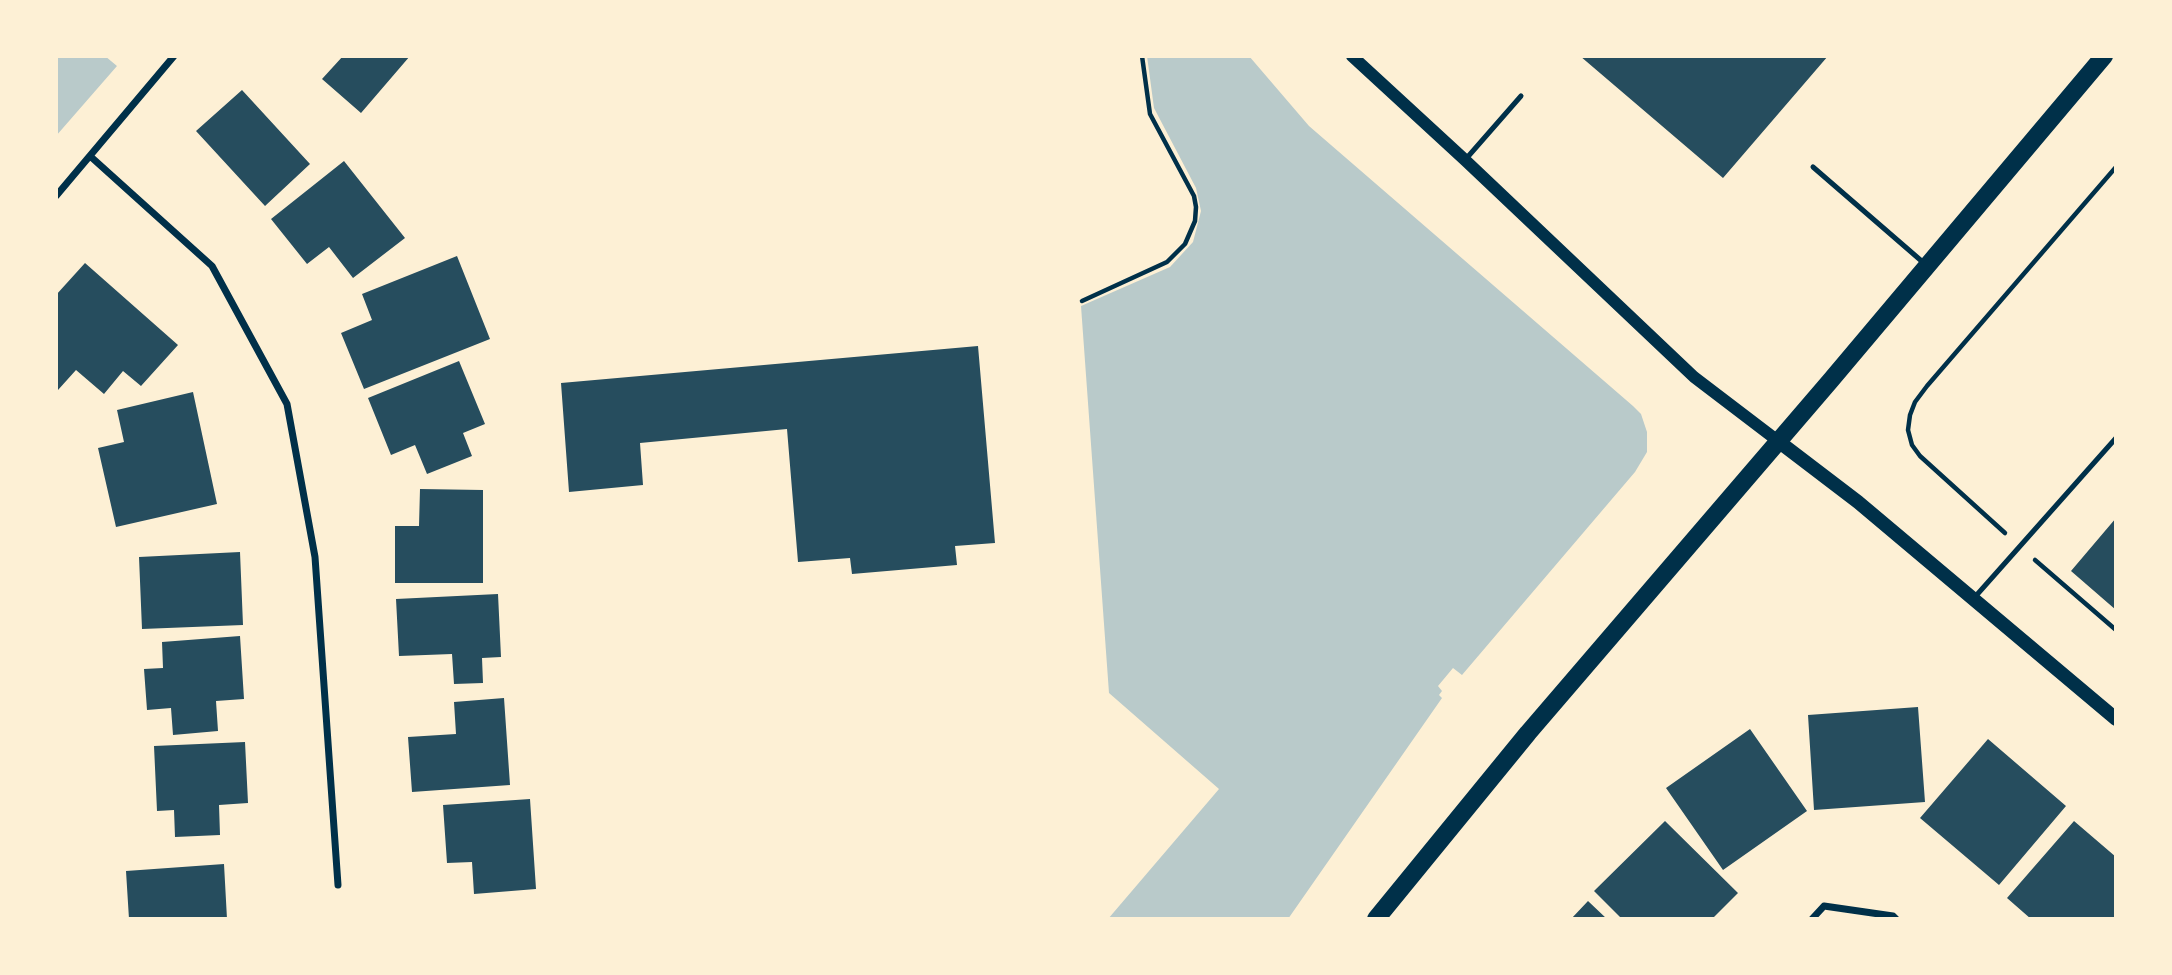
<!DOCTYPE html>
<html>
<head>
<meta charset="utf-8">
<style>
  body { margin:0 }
  #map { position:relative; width:2172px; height:975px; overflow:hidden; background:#fdf0d5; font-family:"Alegreya Sans",sans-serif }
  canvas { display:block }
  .frame { position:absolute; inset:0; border:58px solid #fdf0d5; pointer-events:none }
</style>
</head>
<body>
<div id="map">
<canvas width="2172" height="975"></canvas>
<div class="frame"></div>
</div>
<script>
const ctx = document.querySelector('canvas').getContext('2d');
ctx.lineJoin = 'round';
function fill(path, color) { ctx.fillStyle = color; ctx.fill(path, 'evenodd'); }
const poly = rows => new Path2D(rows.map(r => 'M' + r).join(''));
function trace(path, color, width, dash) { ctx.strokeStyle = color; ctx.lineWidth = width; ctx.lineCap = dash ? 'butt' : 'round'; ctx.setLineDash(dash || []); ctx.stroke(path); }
fill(poly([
  [56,56,105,56,117,66,56,136],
  [1147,56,1249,56,1309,126,1633,406,1641,414,1647,432,1647,452,1635,472,1462,675,1453,668,1438,686,1442,691,1439,695,1442,698,1288,919,1108,919,1219,789,1109,693,1081,306,1170,267,1193,242,1201,211,1196,188,1154,108]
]), '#b9caca');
fill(poly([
  [343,56,410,56,361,113,322,79],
  [1580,56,1828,56,1723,178],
  [242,90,310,164,265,206,196,131],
  [344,161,405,238,353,278,329,247,307,264,271,219],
  [457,256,490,339,364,389,341,333,372,320,362,294],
  [85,263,178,345,141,386,123,371,104,394,76,370,58,390,56,388,56,295],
  [978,346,995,543,955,546,957,565,852,574,850,558,798,562,787,429,640,443,643,485,569,492,561,383],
  [459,361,485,424,463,433,472,456,427,474,415,445,391,455,368,398],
  [193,392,217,504,116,527,98,448,124,442,117,410],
  [420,489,483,490,483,583,395,583,395,526,419,526],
  [2116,518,2116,610,2071,571],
  [240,552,243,625,142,629,139,557],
  [498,594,501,657,482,658,483,683,454,684,452,654,399,656,396,599],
  [240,636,244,699,216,701,218,731,173,735,171,708,147,710,144,669,163,668,162,642],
  [504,698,510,785,412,792,408,737,456,734,454,702],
  [1918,707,1925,802,1814,810,1808,715],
  [1750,729,1807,811,1723,870,1666,788],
  [1988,739,2066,806,1999,885,1920,818],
  [245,742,248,803,219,805,220,835,175,837,174,810,157,811,154,746],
  [530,799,536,889,474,894,472,862,447,863,443,805],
  [1665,821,1738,893,1712,919,1622,919,1594,891],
  [2074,821,2116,857,2116,919,2031,919,2007,898],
  [224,864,227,919,129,919,126,871],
  [1588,901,1607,919,1571,919]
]), '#264d5e');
trace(poly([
  [1082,301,1167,262,1185,244,1195,221,1196,207,1194,196,1150,114,1142,56],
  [2005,533,1920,456,1912,445,1908,430,1910,415,1915,402,1927,386,2116,167],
  [2035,560,2116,630]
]), '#003049', 4.5);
trace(poly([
  [1465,160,1521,96],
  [1813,167,1925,264],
  [1974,598,2116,438]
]), '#003049', 5);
trace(poly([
  [90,156,212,266,287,404,315,557,338,885],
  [56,196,174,56],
  [1812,919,1824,906,1893,916,1896,919]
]), '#003049', 7);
trace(poly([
  [1352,56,1465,160,1694,377,1778,441]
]), '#003049', 12);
trace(poly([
  [1778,441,1858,502,2116,719]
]), '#003049', 14);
trace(poly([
  [1376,919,1528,733,1831,380,2104,56]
]), '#003049', 18);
</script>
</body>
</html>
